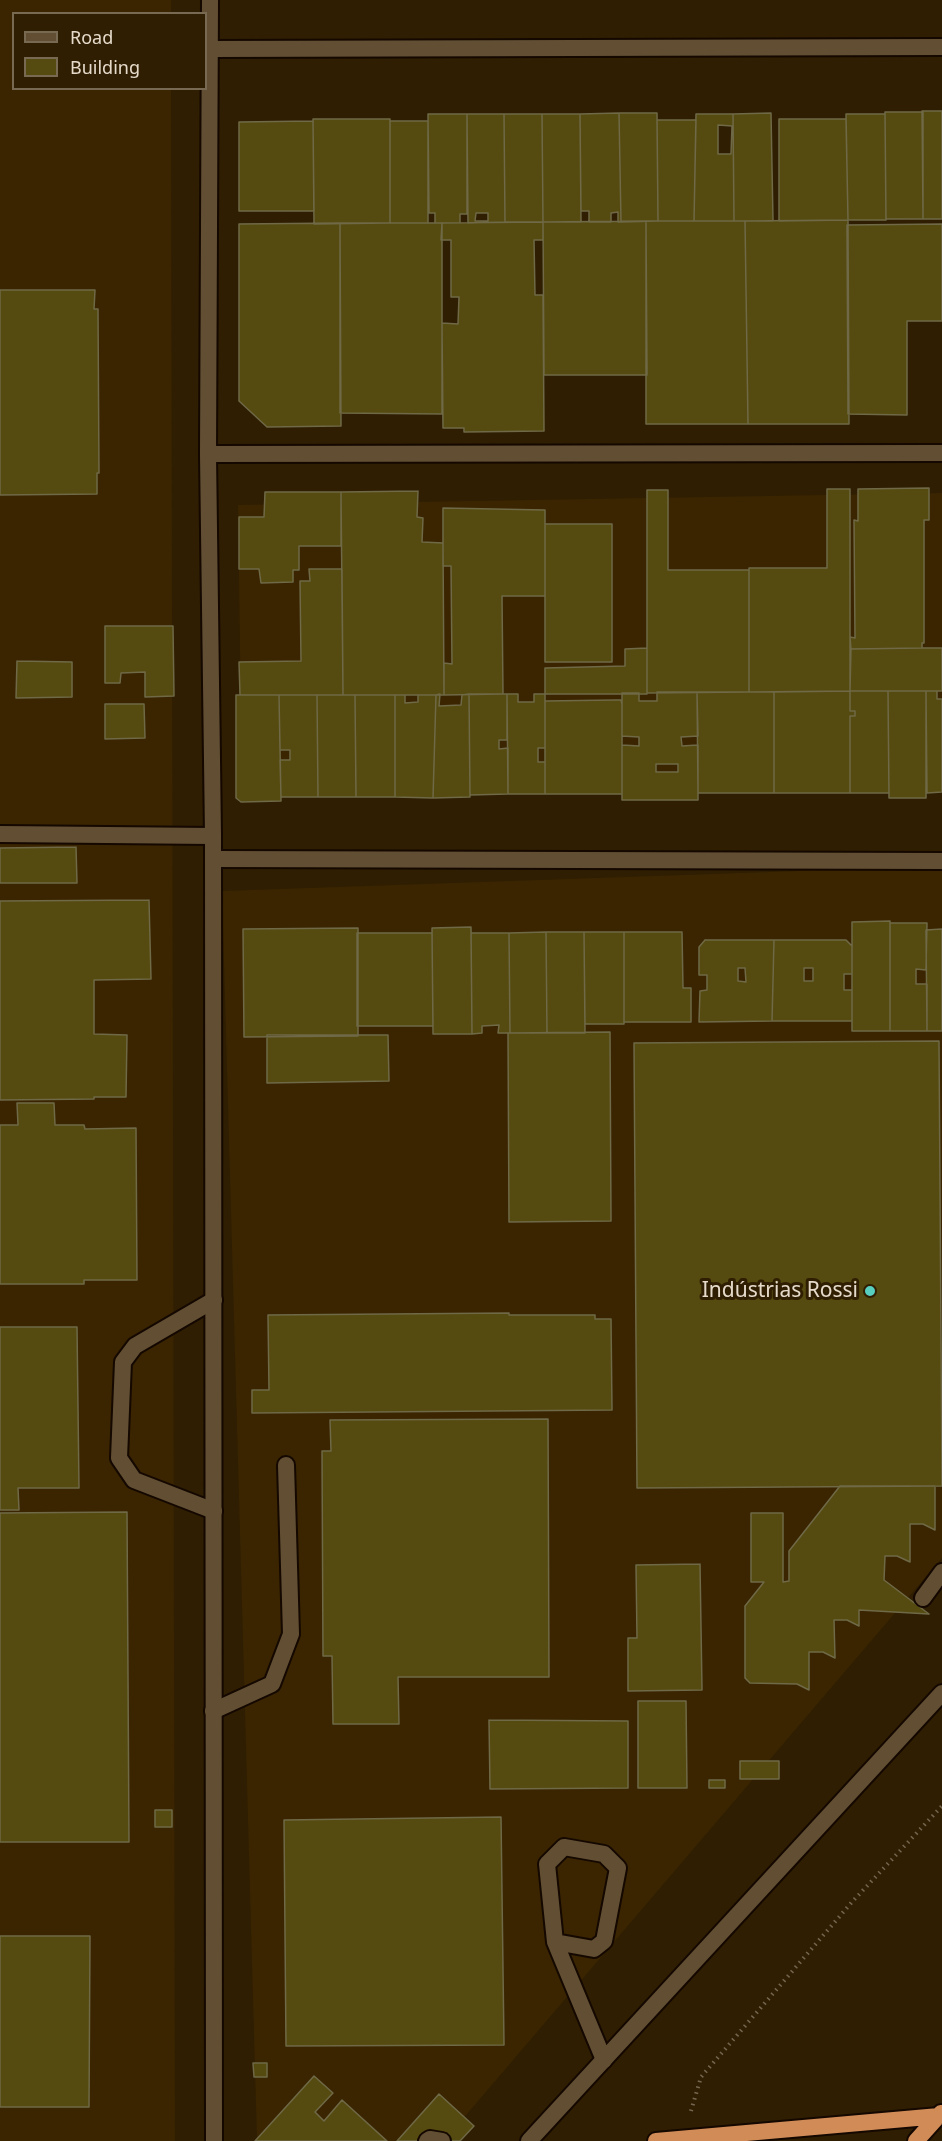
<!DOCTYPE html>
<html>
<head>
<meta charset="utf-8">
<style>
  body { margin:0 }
  #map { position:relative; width:942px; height:2141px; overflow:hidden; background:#2f1e02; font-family:"Noto Sans",sans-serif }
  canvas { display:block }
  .legend { position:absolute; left:12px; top:12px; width:195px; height:78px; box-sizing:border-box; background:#2f1e02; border:2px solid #786a52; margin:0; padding:8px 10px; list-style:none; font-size:18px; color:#e6dbcb }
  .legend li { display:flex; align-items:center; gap:12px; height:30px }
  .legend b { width:30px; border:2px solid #786a52 }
</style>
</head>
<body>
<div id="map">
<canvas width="942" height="2141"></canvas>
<ul class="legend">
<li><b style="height:8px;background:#624f33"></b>Road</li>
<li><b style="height:16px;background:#554a0f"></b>Building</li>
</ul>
</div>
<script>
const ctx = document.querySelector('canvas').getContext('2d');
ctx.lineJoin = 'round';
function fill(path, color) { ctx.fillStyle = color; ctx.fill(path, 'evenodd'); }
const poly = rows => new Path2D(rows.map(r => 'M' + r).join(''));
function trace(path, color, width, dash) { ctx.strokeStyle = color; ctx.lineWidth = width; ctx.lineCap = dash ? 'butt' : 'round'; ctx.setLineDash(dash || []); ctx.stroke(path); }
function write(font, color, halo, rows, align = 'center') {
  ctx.font = font + ' "Noto Sans",sans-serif'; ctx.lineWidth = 6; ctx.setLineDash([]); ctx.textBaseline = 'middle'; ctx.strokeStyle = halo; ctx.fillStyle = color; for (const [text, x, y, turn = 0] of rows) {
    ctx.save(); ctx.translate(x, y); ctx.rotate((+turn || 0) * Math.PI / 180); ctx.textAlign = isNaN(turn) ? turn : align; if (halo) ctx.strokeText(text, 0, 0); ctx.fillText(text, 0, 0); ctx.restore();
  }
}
fill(poly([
  [0,0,171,0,171,13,14,14,14,88,171,89,175,2141,0,2141],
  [942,493,942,783,242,796,238,505],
  [942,866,942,1558,444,2141,257,2141,222,891]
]), '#3a2500');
const building = poly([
  [922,111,942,111,942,219,923,219,922,111],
  [885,112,923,112,923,219,886,219,885,112],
  [619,113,657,113,658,221,621,222,619,113],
  [619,113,621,222,618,222,618,212,611,213,611,222,589,222,589,211,581,211,580,114,619,113],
  [771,113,773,221,734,221,733,114,771,113],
  [428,114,467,114,467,214,460,214,460,223,435,223,435,213,429,213,428,114],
  [467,114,504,114,505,222,468,223,467,114],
  [476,213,488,213,488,221,475,221,476,213],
  [504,114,542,114,543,222,505,222,504,114],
  [542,114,580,114,581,222,543,222,542,114],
  [696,114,733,114,734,221,694,221,696,114],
  [718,125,732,126,731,154,718,154,718,125],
  [846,114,885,114,886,220,848,220,846,114],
  [313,119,390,119,390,223,314,224,313,119],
  [779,119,846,119,848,220,779,221,779,119],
  [657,120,696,120,694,221,658,221,657,120],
  [313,121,314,211,239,211,239,122,313,121],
  [390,121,428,121,428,223,390,223,390,121],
  [848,220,849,424,748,424,745,221,848,220],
  [646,221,745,221,748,424,646,424,646,221],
  [646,221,647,375,544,375,543,222,646,221],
  [543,222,543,240,534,240,535,295,543,295,544,431,464,432,464,428,443,428,442,323,458,324,459,297,451,297,451,240,441,240,442,223,543,222],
  [340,223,442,223,442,414,340,413,340,223],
  [340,223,341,426,267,427,239,401,239,224,340,223],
  [942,224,942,321,907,321,907,415,848,414,847,225,942,224],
  [0,290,95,290,94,309,98,309,99,473,97,473,97,494,0,495,0,290],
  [929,488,929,520,924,520,924,643,922,643,922,648,851,649,850,637,855,638,854,520,858,521,858,489,929,488],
  [827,489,850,489,850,691,749,692,749,568,827,568,827,489],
  [647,490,668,490,668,570,749,570,749,692,647,693,647,490],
  [418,491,417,517,423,518,422,542,443,543,444,695,343,695,341,492,418,491],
  [265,492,341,492,341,546,299,546,299,570,293,570,293,582,261,583,259,569,239,569,239,517,264,517,265,492],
  [443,508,545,510,545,596,502,596,503,694,444,695,444,663,452,664,451,566,443,566,443,508],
  [545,524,612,524,612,662,545,662,545,524],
  [309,569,342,569,343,695,240,695,239,662,301,661,300,581,310,581,309,569],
  [105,626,173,626,174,696,145,697,145,672,121,673,120,683,105,683,105,626],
  [647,648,647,694,545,694,545,668,625,666,625,649,647,648],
  [922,648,942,648,942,691,850,691,851,649,922,648],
  [17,661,72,662,72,697,16,698,17,661],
  [850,691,888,691,889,793,850,793,850,716,855,716,855,711,850,711,850,691],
  [850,691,850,711,855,711,855,716,850,716,850,793,774,793,774,692,850,691],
  [888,691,926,691,926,798,889,798,888,691],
  [926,691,937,691,937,699,942,699,942,792,927,793,926,691],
  [657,692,697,692,698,736,681,737,682,746,698,745,698,800,622,800,622,745,639,746,639,737,622,736,622,693,639,693,639,701,657,701,657,692],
  [656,764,678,764,678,772,656,772,656,764],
  [697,692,774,692,774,793,698,793,697,692],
  [440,694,439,706,461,705,462,695,469,694,470,797,433,798,436,695,440,694],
  [469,694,507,694,507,740,499,740,499,749,508,748,508,794,470,795,469,694],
  [507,694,518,694,518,702,534,702,534,694,545,694,545,748,538,748,538,762,545,762,545,794,508,794,507,694],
  [236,695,279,695,281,801,241,802,236,798,236,695],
  [279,695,317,695,318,797,281,797,280,760,290,760,290,750,280,750,279,695],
  [317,695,355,695,356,797,318,797,317,695],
  [355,695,395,695,395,797,356,797,355,695],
  [395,695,405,695,405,703,418,702,418,695,436,695,433,798,395,797,395,695],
  [615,700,621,700,622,704,622,794,545,794,545,701,615,700],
  [105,704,144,704,145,738,105,739,105,704],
  [76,847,77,883,0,883,0,848,76,847],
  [149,900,151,979,94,980,94,1034,127,1035,126,1097,94,1097,94,1099,0,1100,0,901,149,900],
  [890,921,890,1031,852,1031,852,922,890,921],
  [890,923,927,923,926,970,916,969,916,984,927,984,927,1031,890,1031,890,923],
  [471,927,472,1034,433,1034,432,928,471,927],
  [358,928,358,1036,244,1037,243,929,358,928],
  [942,929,942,1031,927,1031,926,930,942,929],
  [546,932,584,932,585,1033,547,1033,546,932],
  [546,932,547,1033,510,1033,509,933,546,932],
  [584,932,624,932,624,1024,585,1024,584,932],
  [624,932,682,932,683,988,691,988,691,1022,624,1022,624,932],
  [357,933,432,933,433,1026,357,1026,357,933],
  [471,933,509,933,510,1033,498,1033,499,1025,482,1026,482,1033,472,1034,471,933],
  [705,940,774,940,772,1021,699,1022,700,991,707,990,707,975,699,975,699,947,705,940],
  [738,968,745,968,746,982,738,981,738,968],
  [774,940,846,940,852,946,852,974,844,974,844,990,852,990,852,1021,772,1021,774,940],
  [804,968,813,968,813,981,804,981,804,968],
  [610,1032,611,1221,509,1222,508,1033,610,1032],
  [267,1035,388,1035,389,1081,267,1083,267,1035],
  [939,1041,942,1486,637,1488,634,1043,939,1041],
  [17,1103,54,1103,55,1125,84,1125,85,1129,136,1128,137,1280,84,1280,84,1284,0,1284,0,1125,18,1125,17,1103],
  [509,1313,509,1315,595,1315,595,1319,611,1319,612,1410,252,1413,252,1390,269,1390,268,1315,509,1313],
  [0,1327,77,1327,79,1488,18,1488,19,1510,0,1510,0,1327],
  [548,1419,549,1677,398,1677,399,1724,333,1724,332,1656,323,1656,322,1451,331,1451,330,1420,548,1419],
  [840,1486,935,1486,935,1530,923,1524,910,1524,910,1562,897,1556,885,1556,884,1580,929,1614,859,1610,859,1626,847,1620,834,1620,835,1658,823,1652,809,1652,809,1690,797,1684,750,1683,745,1678,745,1606,764,1582,751,1582,751,1513,783,1513,783,1582,789,1581,789,1551,840,1486],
  [127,1512,129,1842,0,1842,0,1513,127,1512],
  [700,1564,702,1690,628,1691,628,1638,637,1638,636,1565,700,1564],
  [638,1701,686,1701,687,1788,638,1788,638,1701],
  [489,1720,628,1721,628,1788,490,1789,489,1720],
  [740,1761,779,1761,779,1779,740,1779,740,1761],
  [709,1780,725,1780,725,1788,709,1788,709,1780],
  [155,1810,172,1810,172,1827,155,1827,155,1810],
  [501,1817,504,2045,286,2046,284,1820,501,1817],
  [0,1936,90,1936,89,2107,0,2107,0,1936],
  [253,2063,267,2063,267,2077,254,2077,253,2063],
  [314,2076,333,2093,315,2112,324,2121,342,2100,387,2141,255,2141,314,2076],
  [439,2094,474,2126,460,2141,397,2141,439,2094]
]);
fill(building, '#554a0f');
trace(building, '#6f6947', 1.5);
const service = poly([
  [0,834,213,836],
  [214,1300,135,1346,123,1362,119,1458,134,1480,214,1511],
  [923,1598,942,1572],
  [213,1711,272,1684,291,1634,286,1465],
  [555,1942,594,1949,604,1941,618,1868,604,1854,564,1847,547,1864,555,1942,604,2060],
  [427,2141,430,2139,442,2141]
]);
const minor = poly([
  [210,49,942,47],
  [208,454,942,453],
  [213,859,942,861]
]);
const tertiary = poly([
  [210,0,208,454,213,836,214,2141],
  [529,2141,942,1693]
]);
const trunk = poly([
  [656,2141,939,2116],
  [916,2141,941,2113]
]);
trace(service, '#140800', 20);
trace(minor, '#140800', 20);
trace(tertiary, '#140800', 20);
trace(trunk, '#140800', 20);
trace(poly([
  [691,2111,701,2077,852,1902,942,1806]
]), '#75664f', 4, [1.5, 4.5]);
trace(service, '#624f33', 16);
trace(minor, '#624f33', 16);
trace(tertiary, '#624f33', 16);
trace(trunk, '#d08b56', 16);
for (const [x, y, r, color] of [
  [870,1291,6,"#58cebf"]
]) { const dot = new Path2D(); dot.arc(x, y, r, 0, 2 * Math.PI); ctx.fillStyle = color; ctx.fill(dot); trace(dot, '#2f1e02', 2); }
write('21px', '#e6dbcb', '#2f1e02', [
  ["Indústrias Rossi",858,1291]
], 'right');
</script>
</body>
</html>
